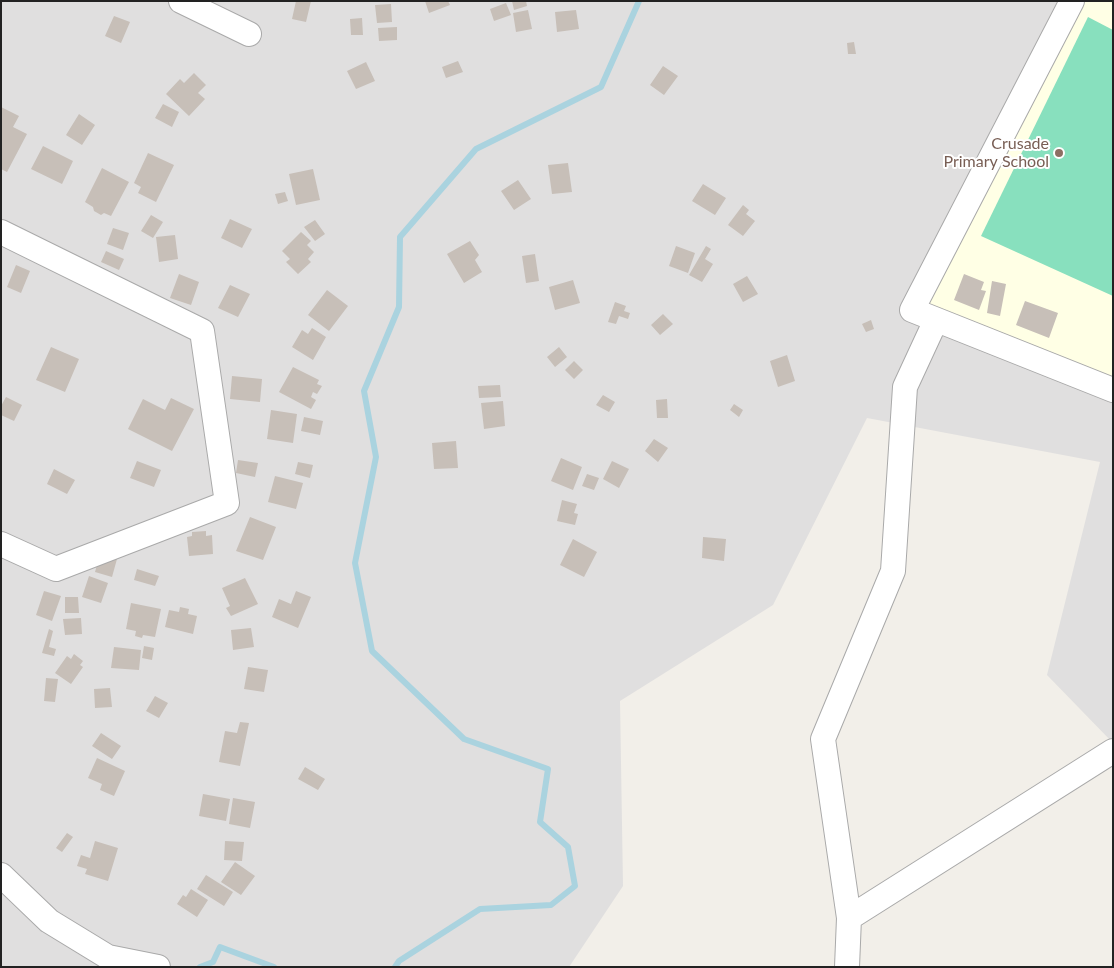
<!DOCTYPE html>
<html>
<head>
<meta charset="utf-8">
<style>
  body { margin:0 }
  #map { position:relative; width:1114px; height:968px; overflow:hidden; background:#f2efe9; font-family:Lato,sans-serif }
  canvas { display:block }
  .frame { position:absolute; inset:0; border:2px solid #222; pointer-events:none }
</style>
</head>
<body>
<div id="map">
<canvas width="1114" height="968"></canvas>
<div class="frame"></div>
</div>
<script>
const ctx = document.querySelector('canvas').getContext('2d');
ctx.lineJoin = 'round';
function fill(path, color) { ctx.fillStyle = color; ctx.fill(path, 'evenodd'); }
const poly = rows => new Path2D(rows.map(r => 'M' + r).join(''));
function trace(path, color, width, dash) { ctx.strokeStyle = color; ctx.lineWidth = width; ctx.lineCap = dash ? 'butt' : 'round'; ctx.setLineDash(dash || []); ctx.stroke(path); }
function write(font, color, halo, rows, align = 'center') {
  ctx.font = font + ' Lato,sans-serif'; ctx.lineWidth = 4; ctx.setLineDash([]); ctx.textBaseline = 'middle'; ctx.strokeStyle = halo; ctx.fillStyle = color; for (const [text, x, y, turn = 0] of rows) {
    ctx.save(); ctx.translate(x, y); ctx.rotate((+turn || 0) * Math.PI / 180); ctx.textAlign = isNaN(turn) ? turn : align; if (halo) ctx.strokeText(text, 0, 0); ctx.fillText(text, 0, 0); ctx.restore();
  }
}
fill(poly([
  [1,1,1113,1,1113,743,1047,675,1100,462,867,418,773,605,620,701,623,886,569,967,1,967]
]), '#e0dfdf');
fill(poly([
  [1085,1,1113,1,1113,378,926,304]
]), '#ffffe5');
fill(poly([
  [1088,17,1113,30,1113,296,981,236]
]), '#88e0be');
trace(poly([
  [200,967,213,962,220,947,274,967],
  [395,967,399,961,480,909,551,905,575,886,568,847,540,822,548,769,464,739,372,651,355,563,376,457,364,391,399,307,400,237,476,149,601,87,639,1]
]), '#aad3df', 6);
fill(poly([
  [296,1,311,1,306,22,292,19],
  [425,1,448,1,450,5,429,13],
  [512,1,526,1,527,6,514,10],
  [506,3,511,15,494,21,490,9],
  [391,4,392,22,377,23,375,5],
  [528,10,532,29,516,32,513,13],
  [576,10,579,29,557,32,555,12],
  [114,16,130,22,121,43,105,36],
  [362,18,363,35,351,35,350,19],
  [397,27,397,40,379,41,378,28],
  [854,42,856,54,848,54,847,43],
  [458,61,463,72,446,78,442,67],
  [366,62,375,81,356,89,347,71],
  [663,66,678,76,664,95,650,85],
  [194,73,206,85,198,93,205,99,189,116,166,94,180,79,184,83],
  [163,104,179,112,172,127,155,118],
  [1,107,19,116,13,127,27,134,7,172,1,169],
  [79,114,95,125,82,145,66,135],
  [43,146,73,161,62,184,31,169],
  [148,153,174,165,156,202,138,193,141,187,134,183],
  [568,163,572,192,552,194,548,165],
  [102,168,129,182,111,216,104,213,101,215,94,211,93,207,85,202],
  [313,169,320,200,296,205,289,174],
  [518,180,531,199,514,210,501,191],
  [703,184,726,198,715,215,692,201],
  [285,192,288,201,278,204,275,194],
  [743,205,749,210,746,214,755,221,743,236,728,225],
  [151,215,163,222,153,238,141,231],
  [230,219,252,229,242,248,221,238],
  [315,220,325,234,315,241,304,227],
  [113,228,129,233,123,250,107,244],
  [301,232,311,241,307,245,314,252,308,259,311,262,298,274,286,262,290,259,282,251],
  [175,235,178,259,159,262,156,237],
  [470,241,479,255,475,260,482,272,464,283,447,254],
  [676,246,695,253,688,273,669,266],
  [706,246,711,249,705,259,713,264,702,282,689,275],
  [106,251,124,259,119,270,101,262],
  [535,254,539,281,526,283,522,256],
  [16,265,30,271,21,293,7,287],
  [179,274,199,282,191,305,170,298],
  [964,274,984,282,981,290,986,291,979,310,954,300],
  [747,276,758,294,743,302,733,284],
  [573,280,580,303,555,310,549,287],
  [992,281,1006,284,1000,316,987,313],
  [230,285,250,294,238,317,218,308],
  [327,290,348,306,329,331,308,315],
  [1025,301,1058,313,1049,338,1016,325],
  [615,302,626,306,624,311,630,313,628,319,619,316,616,324,608,322],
  [663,314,673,324,660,335,651,325],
  [871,320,874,329,866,332,862,324],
  [312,328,326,337,313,360,292,347,302,330,308,334],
  [51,347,79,359,65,392,36,380],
  [559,347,567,357,555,367,547,357],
  [787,355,795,381,778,387,770,361],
  [574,361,583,370,574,379,565,370],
  [293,367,319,380,317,384,322,386,317,394,313,392,311,397,316,400,311,409,279,392],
  [232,376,262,379,260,402,230,399],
  [500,385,501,397,479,398,478,386],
  [603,395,615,402,609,412,596,405],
  [6,397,22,405,14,421,1,415,1,406],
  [171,398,194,409,172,451,128,429,143,399,165,410],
  [667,399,668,418,657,418,656,400],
  [503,401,505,426,484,429,481,403],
  [734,404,743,410,739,417,730,410],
  [271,410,297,414,293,443,267,439],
  [304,417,323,421,320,435,301,431],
  [654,439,668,448,658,462,645,451],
  [456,441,458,468,434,469,432,443],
  [561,458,582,467,573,490,551,481],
  [238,460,258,463,255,477,236,473],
  [137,461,161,470,154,487,130,478],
  [612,461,629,469,619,488,603,479],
  [298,462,313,465,310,478,295,474],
  [54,469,75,480,67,494,47,484],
  [587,474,599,478,594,490,582,486],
  [275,476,303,483,296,509,268,502],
  [562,500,577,504,574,513,578,514,575,525,557,521],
  [250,517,276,527,263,560,236,551],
  [206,531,206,536,212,535,213,554,189,556,187,537,192,536,192,532],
  [703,537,726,539,724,561,702,558],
  [573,539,597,552,584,577,560,565],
  [100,554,117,559,112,577,95,572],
  [137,569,159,576,155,586,134,580],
  [89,576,108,583,101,603,82,597],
  [245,578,258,604,231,616,226,608,230,606,222,588],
  [44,591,61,596,52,621,36,615],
  [296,591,311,597,298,628,272,617,279,599,291,604],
  [65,597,78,597,79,613,65,613],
  [131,603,161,609,155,637,143,635,142,638,135,636,136,631,126,629],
  [180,607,189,609,188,614,197,616,193,634,165,627,169,610,179,612],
  [81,618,82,634,65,635,63,619],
  [251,628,254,647,233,650,231,630],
  [49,629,53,631,49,647,56,649,54,656,42,653],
  [144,646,154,648,152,660,142,658],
  [114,647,141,650,139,670,111,668],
  [74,654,83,661,80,665,83,667,71,684,55,673,67,656,71,659],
  [248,667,268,670,264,692,244,689],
  [46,678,58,679,55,702,44,701],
  [110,688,112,707,95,708,94,689],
  [155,696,168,703,159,718,146,711],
  [240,722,249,723,240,766,219,762,225,731,237,733],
  [101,733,121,746,112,759,92,746],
  [97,758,125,771,114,796,100,790,102,784,88,778],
  [305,767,325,779,318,790,298,779],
  [203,794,230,799,226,821,199,816],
  [233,798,255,802,250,828,229,824],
  [67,833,73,837,62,852,56,848],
  [95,841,118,848,108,881,85,874,87,869,77,866,81,855,90,858],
  [225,841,244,842,242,861,224,860],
  [235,862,255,876,241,895,221,882],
  [206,875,233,892,224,906,197,889],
  [191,889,208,900,197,917,177,904,183,895,186,897]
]), '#c7bfb8');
const minor = poly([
  [181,1,249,34],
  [1072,1,912,310,1113,390],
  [1,232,202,331,227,503,56,569,1,544],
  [1,875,49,921,108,957,158,967],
  [849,918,1113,751],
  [847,967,849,918,823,739,893,571,905,387,936,320]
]);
trace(minor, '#a9a9a9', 26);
trace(minor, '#fff', 24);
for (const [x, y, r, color] of [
  [1059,153,5,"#8d6e63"]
]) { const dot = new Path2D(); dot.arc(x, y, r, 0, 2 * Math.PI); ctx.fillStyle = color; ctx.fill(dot); trace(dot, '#fff', 2); }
write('16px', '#785e54', '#fff', [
  ["Crusade",1049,144],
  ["Primary School",1049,162]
], 'right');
</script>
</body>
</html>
